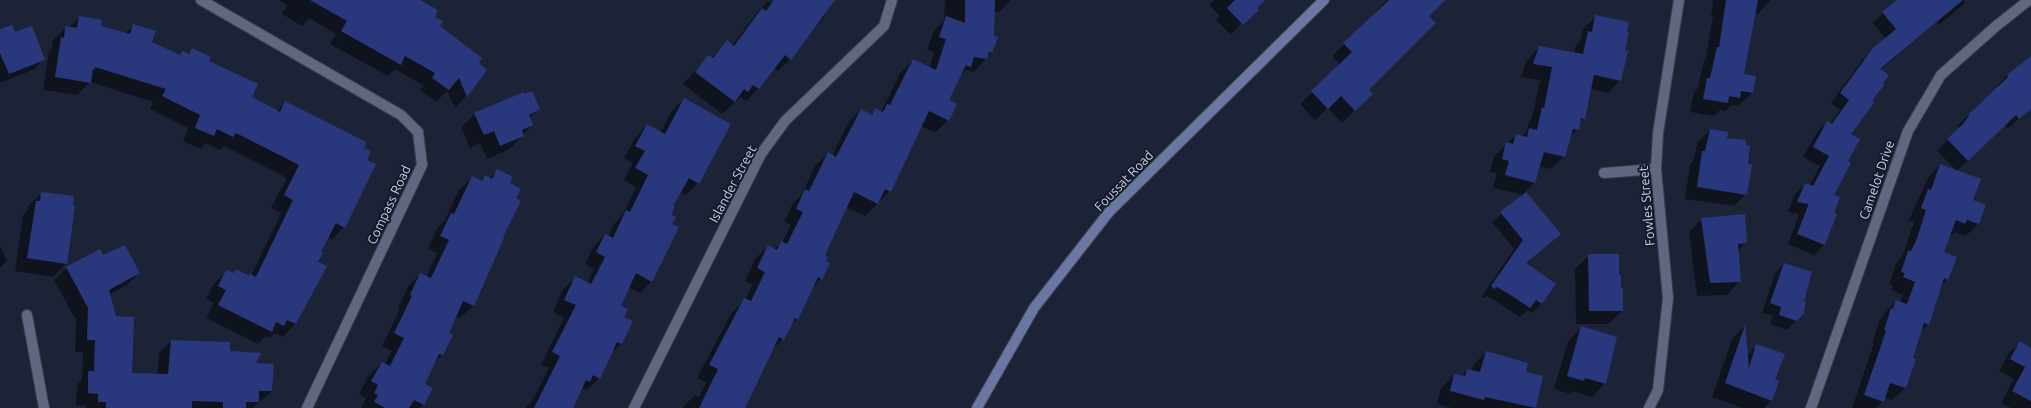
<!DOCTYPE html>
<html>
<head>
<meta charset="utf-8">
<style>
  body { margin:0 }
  canvas { display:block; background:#1d2337 }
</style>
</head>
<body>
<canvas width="2031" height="408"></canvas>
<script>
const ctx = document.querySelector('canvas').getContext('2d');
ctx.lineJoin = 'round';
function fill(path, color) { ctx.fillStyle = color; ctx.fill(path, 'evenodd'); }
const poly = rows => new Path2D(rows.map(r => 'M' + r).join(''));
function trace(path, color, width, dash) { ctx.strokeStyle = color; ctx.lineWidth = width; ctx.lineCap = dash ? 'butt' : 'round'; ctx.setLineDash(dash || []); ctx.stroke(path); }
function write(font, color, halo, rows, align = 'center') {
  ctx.font = font + ' Ubuntu,sans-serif'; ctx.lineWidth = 4; ctx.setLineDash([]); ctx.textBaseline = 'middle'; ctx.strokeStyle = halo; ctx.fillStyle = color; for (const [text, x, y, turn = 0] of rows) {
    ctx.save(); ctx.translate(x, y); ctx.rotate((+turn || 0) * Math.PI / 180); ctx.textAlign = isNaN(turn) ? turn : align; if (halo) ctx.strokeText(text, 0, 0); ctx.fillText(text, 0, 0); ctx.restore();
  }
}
fill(poly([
  [279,0,418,0,438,27,486,70,466,96,455,108,447,91,436,102,420,90,424,86,395,69,388,76,330,44,336,34,309,18,302,26,282,14,287,5],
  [779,0,831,0,823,19,811,31,790,59,778,71,774,68,758,89,746,101,741,97,722,114,683,84,708,56,711,58,727,41,732,46,756,14,768,1,774,6],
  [945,0,1011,0,1000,12,994,12,993,36,997,38,991,53,974,72,966,70,958,78,947,100,948,120,935,133,921,126,890,191,865,216,846,207,823,256,821,279,811,289,797,319,789,327,783,339,771,351,744,408,682,408,695,395,699,397,706,382,697,378,732,312,745,300,753,284,745,281,755,259,768,246,774,249,782,243,791,225,784,222,793,203,802,194,815,166,828,154,832,156,848,123,861,110,870,115,875,110,880,112,882,110,900,73,913,60,929,68,934,52,927,50,934,30,944,21],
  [1214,0,1264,0,1231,35,1216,20,1220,16,1209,5],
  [1387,0,1444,0,1428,16,1415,42,1416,43,1367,90,1371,94,1342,123,1328,108,1315,120,1300,104,1340,65,1332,56,1376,13,1375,12],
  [1712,0,1771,0,1758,14,1754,14,1743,75,1752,93,1738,106,1732,105,1725,111,1720,110,1714,116,1690,112,1694,92,1698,88,1704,61,1706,59,1713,16,1711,16,1713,1],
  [1905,0,1963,0,1965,3,1939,25,1937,22,1880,70,1871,102,1850,134,1847,162,1833,195,1833,214,1836,215,1824,245,1814,255,1788,244,1798,217,1798,214,1788,212,1795,194,1805,184,1809,186,1820,166,1803,157,1817,132,1827,122,1830,124,1840,110,1831,103,1863,59,1885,38,1873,23,1883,13],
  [1596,16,1620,80,1608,93,1590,89,1584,118,1579,123,1578,129,1569,138,1564,156,1551,169,1539,166,1535,182,1525,192,1560,234,1525,264,1542,303,1532,313,1528,310,1520,317,1487,296,1484,298,1482,296,1514,249,1492,222,1523,195,1493,188,1497,173,1490,172,1494,156,1516,135,1522,137,1527,131,1529,121,1532,118,1540,80,1521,77,1527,60,1540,47,1574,53,1576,45,1581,40,1583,29],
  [79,18,100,27,125,34,134,25,168,60,208,61,251,98,277,111,286,102,362,148,365,160,344,227,332,240,328,238,320,253,295,324,283,337,275,333,270,338,266,336,258,344,206,318,214,303,206,299,214,284,226,271,233,274,236,271,248,277,251,276,281,213,271,208,287,178,224,146,220,150,206,143,200,149,183,141,188,128,150,109,153,102,90,82,77,95,43,90,49,51,52,48,53,40,66,27,69,27],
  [0,30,14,33,44,59,33,70,0,83],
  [2031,58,2031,108,2007,129,2005,125,1957,171,1937,151,1953,134,1959,128,1957,126,1998,88,1997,86,2007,75],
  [684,99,730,124,698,183,686,195,680,192,672,206,652,281,640,293,628,287,619,306,623,317,621,344,610,354,599,378,587,390,583,388,580,390,572,408,525,408,533,399,549,368,541,365,564,318,553,312,563,289,576,277,587,283,594,269,585,264,593,247,605,235,608,237,614,224,623,214,636,187,624,180,633,163,624,158,635,138,647,125,660,133,672,111],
  [538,109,529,118,532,125,510,149,487,159,480,143,470,148,461,127,475,114],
  [1710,130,1726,138,1746,194,1734,206,1685,199,1690,164,1693,161,1698,142],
  [1940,165,1972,201,1978,224,1966,236,1955,232,1952,236,1949,235,1943,253,1947,280,1940,287,1928,324,1920,332,1912,358,1915,359,1905,388,1892,400,1884,398,1877,408,1852,408,1874,343,1872,343,1879,322,1884,314,1896,301,1900,303,1903,295,1891,290,1893,286,1889,284,1896,264,1903,254,1914,222,1909,220,1928,178],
  [497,171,509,184,515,199,501,238,473,306,460,318,455,316,447,333,442,355,433,364,423,384,423,404,420,408,361,408,366,398,359,394,369,375,382,363,385,364,392,351,382,346,400,309,398,308,408,287,420,274,426,277,437,253,428,249,438,227,445,220,459,190,472,178,480,181,485,176,489,179],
  [42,193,74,207,66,264,53,277,15,271,23,215,28,210,28,206],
  [1702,219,1746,242,1738,251,1740,281,1727,295,1697,296,1689,232],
  [0,246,7,261,0,268],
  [1589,255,1618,276,1622,311,1608,324,1576,324,1575,269],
  [103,256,139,273,127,285,109,295,131,374,157,375,159,353,171,341,229,352,255,364,273,365,272,391,252,408,86,408,86,406,76,405,77,385,82,379,83,352,75,352,76,320,54,280,67,268],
  [1784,264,1802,302,1797,320,1787,330,1770,324,1773,316,1762,313,1775,273],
  [1744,327,1746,356,1757,345,1774,381,1777,382,1771,401,1764,408,1742,408,1712,397,1732,339],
  [1581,328,1605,383,1592,397,1573,391,1570,394,1554,389,1568,341],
  [2020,343,2031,348,2031,408,2011,408,2001,403,2014,379,1999,371,2008,354],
  [1486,352,1525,373,1542,377,1535,408,1452,408,1437,404,1441,388,1454,375,1461,377,1467,370,1471,371,1473,365]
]), '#0007');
fill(poly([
  [310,0,420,0,438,10,435,17,443,21,440,26,482,58,479,63,487,70,467,97,459,78,449,90,432,78,435,73,405,56,401,65,341,31,347,21],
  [774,0,835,0,791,60,785,55,759,89,753,85,748,92,744,89,735,102,695,72,708,55,713,58,727,40,734,46,762,8,766,11],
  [965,0,995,0,994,36,998,37,992,53,989,52,987,59,974,57,971,67,966,65,949,100,957,104,949,121,929,111,891,192,885,189,878,204,854,192,825,255,828,257,826,261,830,263,822,280,818,277,798,320,795,318,784,340,779,337,745,408,699,408,718,369,709,365,744,298,751,301,765,272,757,268,768,245,777,250,781,241,787,244,803,212,796,209,805,189,809,191,828,152,836,157,861,109,872,115,875,108,883,112,887,104,890,105,913,59,936,70,946,39,939,37,946,16,965,23],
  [1235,0,1265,0,1257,8,1259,10,1243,25,1227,8],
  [1389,0,1445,0,1429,16,1436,23,1369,90,1373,94,1355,111,1341,96,1328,109,1311,91,1352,52,1343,43],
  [1726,0,1758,0,1744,74,1756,76,1753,93,1741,91,1740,98,1729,96,1728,103,1703,99,1707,78,1710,78,1717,47,1719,47],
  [1897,0,1963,0,1880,69,1889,75,1883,83,1884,85,1872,101,1874,103,1851,134,1860,139,1848,161,1851,163,1834,195,1840,197,1834,213,1837,214,1825,245,1797,234,1808,206,1808,204,1797,202,1805,183,1813,186,1829,156,1813,147,1827,121,1832,124,1849,100,1840,93,1873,48,1896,29,1882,12],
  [1595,15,1629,22,1627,32,1629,32,1625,51,1628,51,1621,81,1594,75,1585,119,1581,118,1579,130,1573,129,1565,157,1544,152,1535,183,1505,175,1509,161,1502,159,1506,142,1513,144,1516,134,1527,137,1529,128,1537,130,1542,107,1544,108,1552,67,1533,64,1539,46,1583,54,1588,31,1592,32],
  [79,16,102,20,101,26,130,34,133,24,156,31,152,42,180,55,182,51,189,54,192,48,211,57,209,61,258,84,252,97,280,112,285,101,366,142,364,148,371,151,367,160,376,164,345,228,336,223,321,252,323,253,318,262,327,266,296,324,287,320,284,326,276,322,272,332,218,305,226,290,218,286,226,270,234,273,236,269,249,276,250,274,256,277,293,200,284,195,299,165,236,133,233,137,217,129,214,136,195,128,200,115,162,96,166,89,95,67,95,69,93,69,91,83,55,77,61,37,64,38,65,26,77,28],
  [12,25,15,32,32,26,45,60,9,74,0,53,0,29],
  [2031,56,2031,109,2019,119,2016,115,1968,161,1947,139,1963,124,1969,116,1968,115,2008,77,2007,75],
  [532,91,540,109,529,115,533,125,522,130,524,136,500,146,494,131,484,135,474,113,524,92,524,94],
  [684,98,731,124,699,184,689,178,673,206,675,206,671,215,676,217,672,224,679,227,652,282,636,273,621,306,628,309,624,317,633,321,622,344,617,342,600,379,593,375,590,382,586,380,573,408,534,408,560,356,552,352,576,305,564,300,575,276,591,284,605,257,596,252,605,234,613,238,626,210,630,212,648,175,635,168,645,151,635,146,647,124,665,134],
  [1710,129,1728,132,1727,138,1746,140,1746,145,1750,146,1748,164,1752,165,1747,195,1697,187,1702,151,1705,151],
  [1940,164,1981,179,1973,200,1986,205,1979,224,1967,220,1965,224,1956,220,1944,252,1957,257,1948,280,1944,278,1929,325,1924,323,1913,358,1916,359,1906,388,1890,383,1884,402,1864,395,1886,331,1884,330,1891,308,1893,309,1896,300,1907,304,1915,282,1903,277,1905,273,1901,272,1908,251,1911,251,1916,241,1926,210,1921,208,1928,189,1931,190],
  [497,169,513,177,510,183,521,189,516,198,521,201,503,237,504,238,474,306,463,301,449,333,453,335,443,355,439,354,425,384,433,388,424,405,414,400,409,408,385,408,374,402,378,395,374,393,378,385,371,381,382,362,390,366,404,338,394,333,412,296,410,295,420,273,431,278,449,240,440,236,451,213,454,214,472,176,482,181,485,175,492,179],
  [41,192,74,196,73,206,75,206,67,264,27,258,36,201,40,201],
  [1526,192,1561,234,1526,263,1556,284,1542,304,1536,300,1530,308,1509,294,1497,287,1494,289,1491,286,1523,240,1500,212],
  [1745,214,1747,243,1738,244,1741,282,1710,283,1701,218],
  [125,245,140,273,109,290,116,316,134,317,132,373,168,374,171,340,230,342,230,351,261,353,256,363,274,364,272,391,259,391,259,402,246,402,246,408,223,408,223,402,192,401,192,408,106,408,106,402,98,402,98,394,88,393,88,371,94,371,95,340,87,340,88,308,66,267,100,249,103,255],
  [1588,254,1619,254,1619,275,1621,275,1621,288,1623,288,1623,311,1589,311],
  [1784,263,1812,272,1804,302,1806,302,1804,313,1797,321,1779,315,1781,307,1770,303],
  [1745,325,1749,368,1756,344,1785,354,1775,380,1779,381,1772,401,1725,383],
  [1581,326,1617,337,1606,384,1585,378,1584,381,1567,376],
  [2020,341,2031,348,2031,401,2012,391,2025,367,2010,359],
  [1486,351,1528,363,1526,372,1543,376,1536,408,1485,397,1484,400,1450,391,1454,374,1465,376,1467,369,1480,372]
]), '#29377c');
const street = poly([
  [201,0,401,115,418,132,422,165,307,408],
  [1604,173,1656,169],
  [27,315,44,408],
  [634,408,761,154,785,121,884,26,892,0],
  [1649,408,1658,390,1668,298,1656,169,1658,133,1679,0],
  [1811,408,1908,131,1941,75,1995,27,2029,0]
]);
const secondary = poly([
  [977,408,1034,308,1109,212,1324,0]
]);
trace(street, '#3a3f50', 12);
trace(secondary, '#3a3f50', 12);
trace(street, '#606881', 10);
trace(secondary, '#6a77a3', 10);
write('13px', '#cdd2e0', '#14192d', [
  ["Camelot Drive",1877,180,-71],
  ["Foussat Road",1124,181,-46],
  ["Islander Street",733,184,-62],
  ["Compass Road",389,205,-65],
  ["Fowles Street",1647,206,-95]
]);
</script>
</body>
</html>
